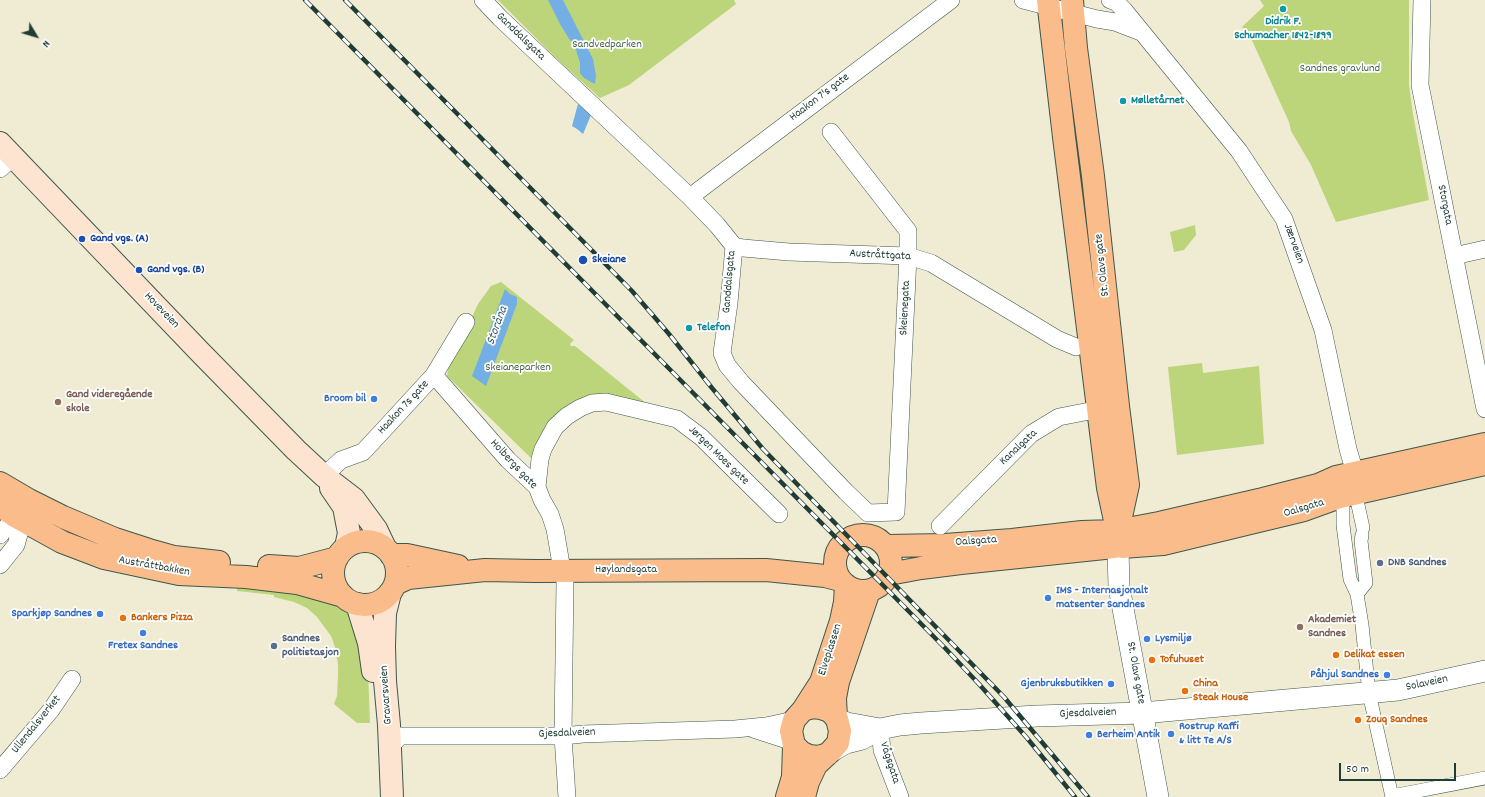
<!DOCTYPE html>
<html>
<head>
<meta charset="utf-8">
<style>
  body { margin:0 }
  #map { position:relative; width:1485px; height:797px; overflow:hidden; background:#f0ebd3; font-family:Dekko,sans-serif }
  canvas { display:block }
  .north { position:absolute; left:16px; top:16px; width:40px; height:40px; -webkit-text-stroke:3px #fff; paint-order:stroke; rotate:128deg; font-size:11px; font-weight:700; line-height:16px; text-align:center; color:#1f3d34 }
  .north::after { content:''; display:block; margin:auto; width:14px; height:18px; background:#1f3d34; clip-path:polygon(50% 0,100% 100%,50% 72%,0 100%) }
  .scale { position:absolute; left:1339px; top:763px; width:117px; height:18px; box-sizing:border-box; border:2px solid #1f3d34; border-top:0; padding-left:5px; font-size:12px; line-height:14px; white-space:nowrap; color:#1f3d34; -webkit-text-stroke:3px #fff; paint-order:stroke }
</style>
</head>
<body>
<div id="map">
<canvas width="1485" height="797"></canvas>
<div class="north">N</div>
<div class="scale">50 m</div>
</div>
<script>
const ctx = document.querySelector('canvas').getContext('2d');
ctx.lineJoin = 'round';
function fill(path, color) { ctx.fillStyle = color; ctx.fill(path, 'evenodd'); }
const poly = rows => new Path2D(rows.map(r => 'M' + r).join(''));
function trace(path, color, width, dash) { ctx.strokeStyle = color; ctx.lineWidth = width; ctx.lineCap = dash ? 'butt' : 'round'; ctx.setLineDash(dash || []); ctx.stroke(path); }
function write(font, color, halo, rows, align = 'center') {
  ctx.font = font + ' Dekko,sans-serif'; ctx.lineWidth = 3.5; ctx.setLineDash([]); ctx.textBaseline = 'middle'; ctx.strokeStyle = halo; ctx.fillStyle = color; for (const [text, x, y, turn = 0] of rows) {
    ctx.save(); ctx.translate(x, y); ctx.rotate((+turn || 0) * Math.PI / 180); ctx.textAlign = isNaN(turn) ? turn : align; if (halo) ctx.strokeText(text, 0, 0); ctx.fillText(text, 0, 0); ctx.restore();
  }
}
fill(poly([
  [498,0,734,0,736,4,629,85,600,98,558,60],
  [1260,0,1409,0,1409,86,1413,114,1429,200,1336,222,1311,165,1291,131,1289,122,1250,36,1242,27,1264,6],
  [1195,225,1196,235,1184,250,1174,252,1170,232],
  [501,282,574,340,570,344,571,346,575,346,652,408,591,399,533,460,447,376,448,369,478,304,491,286],
  [1202,363,1203,373,1259,366,1264,444,1177,455,1168,367],
  [237,584,267,585,336,604,348,614,357,631,368,671,370,723,357,723,334,704,337,696,338,676,338,664,335,647,331,636,317,617,307,608,294,602,274,597,274,595,237,591]
]), '#bcd57a');
fill(poly([
  [548,0,563,0,593,59,596,76,595,84,584,78,580,73,580,63,576,50,560,24],
  [578,104,591,115,583,134,577,129,572,126],
  [505,289,510,294,517,297,517,304,486,386,472,376]
]), '#73afe5');
const pedestrian = poly([
  [1358,505,1363,528],
  [1343,507,1343,525,1350,579,1357,594,1362,625,1369,693,1392,797],
  [1357,594,1366,583,1361,541,1362,535],
  [1392,796,1485,778]
]);
const minor = poly([
  [483,0,500,18,690,197,717,225,734,246,729,303,722,353,727,365,741,382,846,492,868,513,896,512,908,256,908,231,831,132],
  [1023,0,1097,19,1115,22,1141,32],
  [1110,0,1116,2,1124,10,1239,151,1284,219,1323,330,1348,449,1355,473,1363,481],
  [1422,0,1420,85,1485,409],
  [0,169,13,157],
  [690,197,951,0],
  [734,246,743,248,789,252,908,256,931,263,1057,339,1076,347],
  [1454,256,1485,249],
  [434,375,508,460,537,487,542,500,550,514,555,529,562,570],
  [324,476,341,460,363,452,388,425,434,375,466,322],
  [537,487,540,459,543,449,555,427,567,416,580,408,592,403,606,402,677,419,701,437,779,514],
  [940,526,1031,434,1059,417,1110,407],
  [0,535,23,507],
  [0,565,16,545,26,510],
  [565,582,563,736,567,797],
  [753,729,793,742],
  [880,729,882,750,900,797],
  [390,747,400,736,563,736,583,734,735,729,766,726,794,720],
  [0,770,51,710,72,679]
]);
const tertiary = poly([
  [1118,548,1119,587,1158,797],
  [837,719,847,723,880,729,900,725,921,723,1037,716,1142,713,1398,690,1485,671],
  [830,752,846,743,862,739,880,729]
]);
const secondary = poly([
  [0,143,199,351,296,450,324,476,354,499,376,529,385,548],
  [331,488,344,507,349,533,346,547],
  [390,593,385,613,384,646,385,681,389,725,392,797],
  [357,604,369,643,373,671]
]);
const primary = poly([
  [1048,0,1064,137,1108,488,1117,530],
  [1072,0,1076,48,1093,176,1118,406,1128,485,1119,526],
  [0,483,29,500,63,517,115,539,149,550,174,557,219,562],
  [0,506,15,516,62,542,104,558,179,574,246,577,297,583,343,596],
  [1122,530,1159,523,1263,499,1318,485,1336,477,1485,444],
  '835 563a28 28 0 1 1 56 0a28 28 0 1 1-56 0Z',
  '333 573a32 32 0 1 1 64 0a32 32 0 1 1-64 0Z',
  [886,546,945,545,1012,540,1082,532,1114,531],
  [1122,547,1163,544,1304,510,1340,497,1485,464],
  [391,555,407,555,458,566],
  [269,566,299,568,337,558],
  [889,574,921,568,961,563,1114,547],
  [395,584,408,578,485,570,535,571,766,570,825,576,840,580],
  [803,710,821,682,841,621,845,602,846,585],
  [836,718,835,698,838,682,869,591],
  [787,797,793,777,794,745],
  [804,797,808,782,816,765,830,752,838,743,840,731,837,719,830,711,821,708,812,707,803,710,794,720,791,731,794,745,801,752,809,756,819,757,828,754]
]);
trace(pedestrian, '#3e574c', 14);
trace(minor, '#3e574c', 18);
trace(tertiary, '#3e574c', 22);
trace(secondary, '#3e574c', 24);
trace(primary, '#3e574c', 24);
trace(pedestrian, '#fff', 13);
trace(minor, '#fff', 17);
trace(tertiary, '#fff', 21);
trace(secondary, '#fde4d0', 22);
trace(primary, '#f9bc8a', 22);
const rail = poly([
  [305,0,945,648,978,683,1027,738,1075,797],
  [345,0,632,291,669,334,712,388,763,449,1004,697,1088,797]
]);
trace(rail, '#1f3d34', 4.5);
trace(rail, '#fff', 3, [9]);
for (const [x, y, r, color] of [
  [1283,9,4,"#0f9aa8"],
  [1123,101,4,"#0f9aa8"],
  [82,239,4,"#1a4fb4"],
  [583,260,5,"#1a4fb4"],
  [139,270,4,"#1a4fb4"],
  [689,328,4,"#0f9aa8"],
  [374,399,4,"#3f7fe0"],
  [58,402,4,"#8d6e63"],
  [1380,563,4,"#5c6f8a"],
  [1048,598,4,"#3f7fe0"],
  [100,614,4,"#3f7fe0"],
  [123,618,4,"#e8710a"],
  [1300,627,4,"#8d6e63"],
  [143,633,4,"#3f7fe0"],
  [1147,639,4,"#3f7fe0"],
  [274,646,4,"#5c6f8a"],
  [1336,655,4,"#e8710a"],
  [1152,660,4,"#e8710a"],
  [1387,675,4,"#3f7fe0"],
  [1111,684,4,"#3f7fe0"],
  [1185,691,4,"#e8710a"],
  [1358,720,4,"#e8710a"],
  [1171,734,4,"#3f7fe0"],
  [1089,735,4,"#3f7fe0"]
]) { const dot = new Path2D(); dot.arc(x, y, r, 0, 2 * Math.PI); ctx.fillStyle = color; ctx.fill(dot); trace(dot, '#fff', 1.5); }
write('bold 12px', '#0d838f', '#fff', [
  ["Didrik F.",1283,22,"center"],
  ["Schumacher 1842-1899",1283,36,"center"],
  ["Mølletårnet",1131,101],
  ["Telefon",697,328]
], 'left');
write('12px', '#1f3d34', '#fff', [
  ["Ganddalsgata",520,37,44],
  ["Haakon 7's gate",820,98,-37],
  ["Storgata",1444,205,79],
  ["Jærveien",1293,244,70],
  ["Austråttgata",880,256,3],
  ["St. Olavs gate",1103,265,-96],
  ["Ganddalsgata",730,282,-85],
  ["Skeienegata",906,308,-87],
  ["Hoveveien",161,311,46],
  ["Haakon 7s gate",404,408,-47],
  ["Kanalgata",1019,448,-43],
  ["Jørgen Moes gate",718,456,44],
  ["Holbergs gate",513,465,47],
  ["Oalsgata",1304,509,-17],
  ["Oalsgata",976,542,-4],
  ["Austråttbakken",154,567,10],
  ["Høylandsgata",626,570],
  ["Elveplassen",831,650,-72],
  ["St. Olavs gate",1135,673,80],
  ["Solaveien",1427,684,-12],
  ["Gravarsveien",387,695,-94],
  ["Gjesdalveien",1088,714,-2],
  ["Ullendalsverket",37,725,-51],
  ["Gjesdalveien",567,734,-2],
  ["Vågsgata",889,763,72]
]);
write('12px', '#466346', '#fff', [
  ["Sandvedparken",607,45],
  ["Sandnes gravlund",1340,69],
  ["Skeianeparken",518,368]
]);
write('bold 12px', '#164399', '#fff', [
  ["Gand vgs. (A)",90,239],
  ["Skeiane",592,260],
  ["Gand vgs. (B)",147,270]
], 'left');
write('bold 12px', '#785e54', '#fff', [
  ["Gand videregående",66,395],
  ["skole",66,409],
  ["Akademiet",1308,620],
  ["Sandnes",1308,634]
], 'left');
write('bold 12px', '#366cbe', '#fff', [
  ["Broom bil",366,399],
  ["IMS - Internasjonalt",1056,591,"left"],
  ["matsenter Sandnes",1056,605,"left"],
  ["Sparkjøp Sandnes",92,614],
  ["Lysmiljø",1155,639,"left"],
  ["Fretex Sandnes",143,646,"center"],
  ["Påhjul Sandnes",1379,675],
  ["Gjenbruksbutikken",1103,684],
  ["Rostrup Kaffi",1179,727,"left"],
  ["& litt Te A/S",1179,741,"left"],
  ["Berheim Antik",1097,735,"left"]
], 'right');
write('bold 12px', '#4e5e75', '#fff', [
  ["DNB Sandnes",1388,563],
  ["Sandnes",282,639],
  ["politistasjon",282,653]
], 'left');
write('bold 12px', '#c56008', '#fff', [
  ["Bankers Pizza",131,618],
  ["Delikat essen",1344,655],
  ["Tofuhuset",1160,660],
  ["China",1193,684],
  ["Steak House",1193,698],
  ["Zouq Sandnes",1366,720]
], 'left');
write('italic 13px', '#385f69', '#fff', [
  ["Storåna",498,326,-70]
]);
</script>
</body>
</html>
